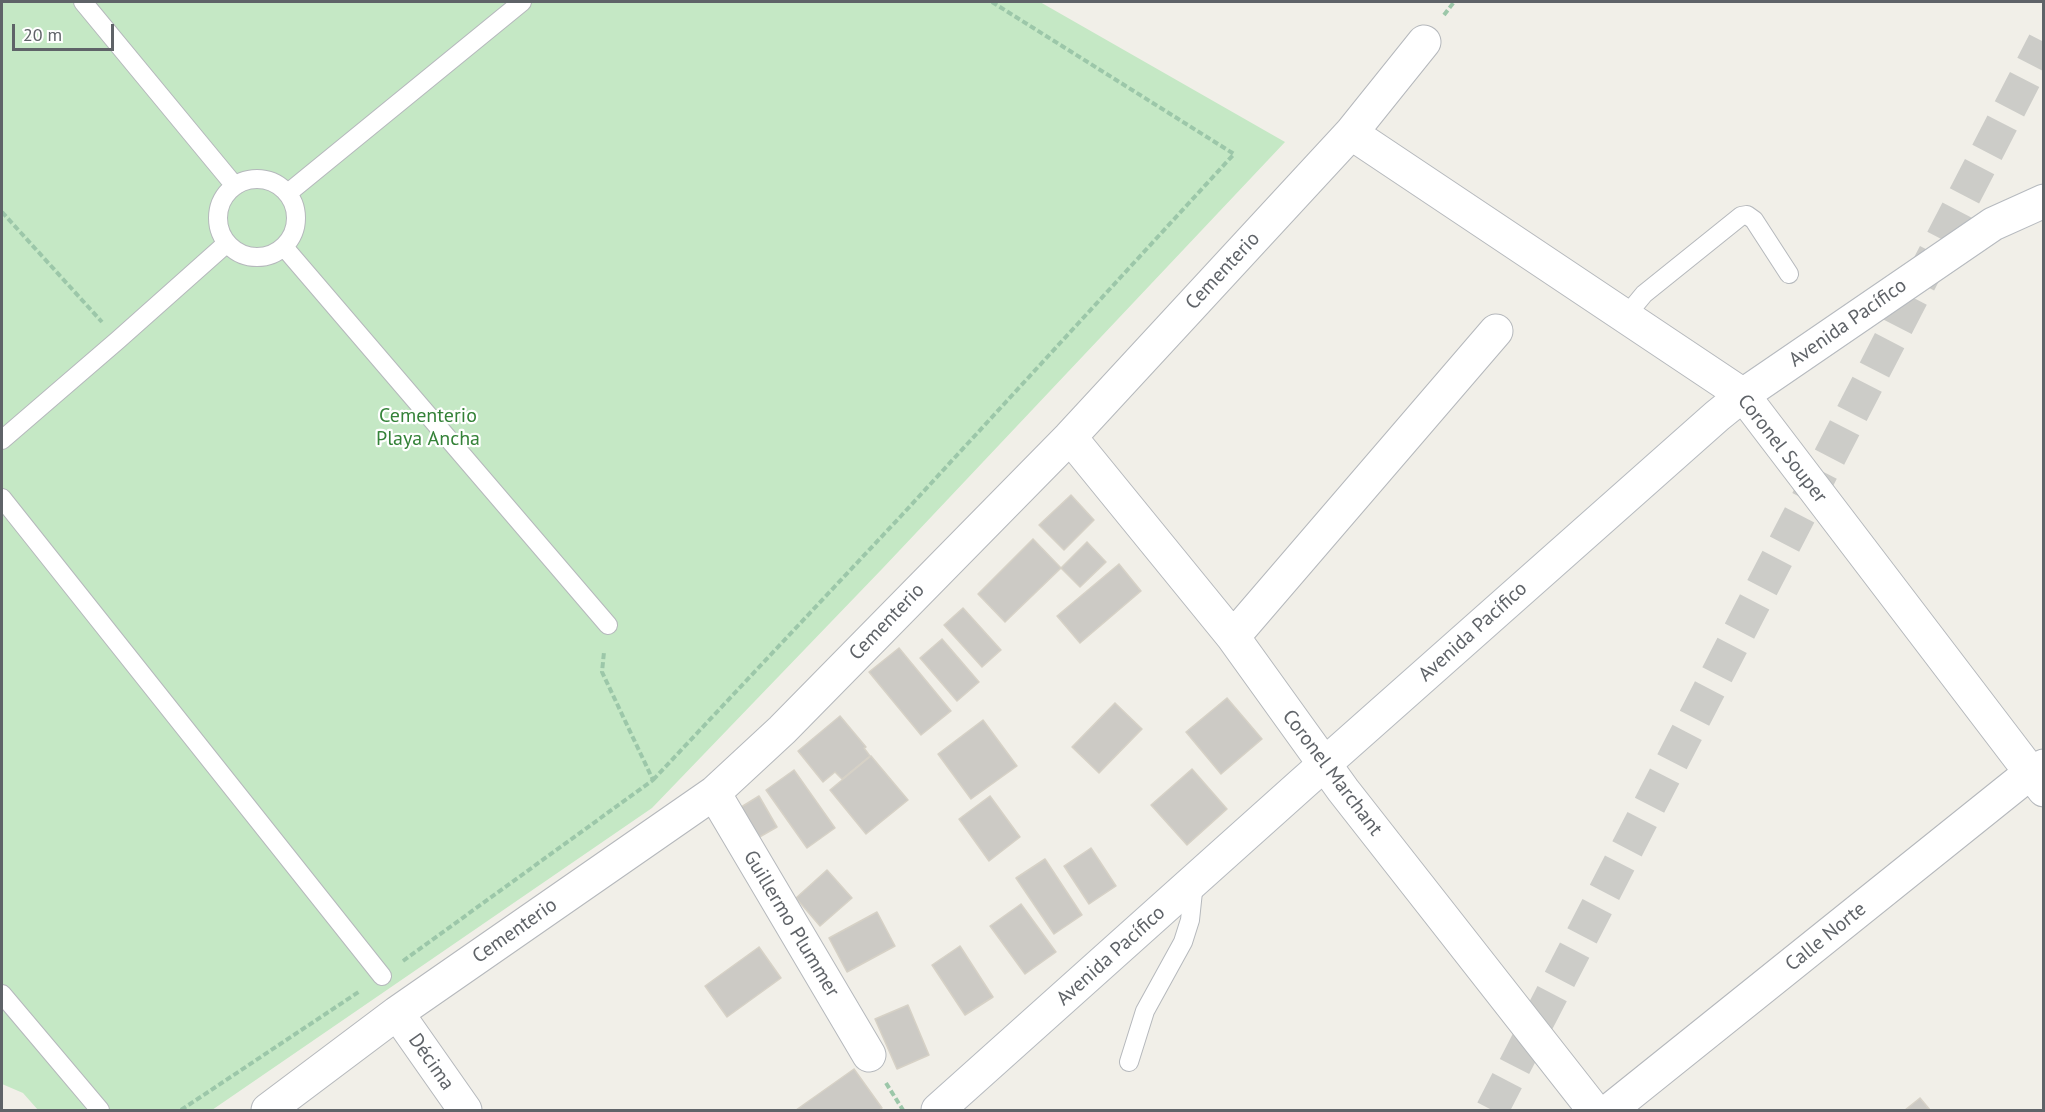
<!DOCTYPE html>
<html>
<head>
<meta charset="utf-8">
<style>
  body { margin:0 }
  #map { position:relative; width:2045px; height:1112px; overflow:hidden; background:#f1efe8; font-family:"PT Sans",sans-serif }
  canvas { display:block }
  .frame { position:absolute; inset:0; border:3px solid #5f6368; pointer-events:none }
  .scale { position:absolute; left:12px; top:24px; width:102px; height:27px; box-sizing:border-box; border:3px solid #5f6368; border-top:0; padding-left:8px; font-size:18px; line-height:21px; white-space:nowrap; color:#5f6368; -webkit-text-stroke:4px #fff; paint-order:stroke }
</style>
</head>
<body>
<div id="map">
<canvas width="2045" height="1112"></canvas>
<div class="frame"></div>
<div class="scale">20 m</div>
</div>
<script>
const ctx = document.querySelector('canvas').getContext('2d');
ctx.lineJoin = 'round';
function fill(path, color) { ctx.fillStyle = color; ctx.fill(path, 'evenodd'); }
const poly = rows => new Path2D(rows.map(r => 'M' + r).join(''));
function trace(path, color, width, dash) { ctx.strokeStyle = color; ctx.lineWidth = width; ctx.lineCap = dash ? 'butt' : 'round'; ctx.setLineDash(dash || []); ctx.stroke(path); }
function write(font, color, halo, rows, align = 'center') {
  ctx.font = font + ' "PT Sans",sans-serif'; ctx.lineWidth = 4.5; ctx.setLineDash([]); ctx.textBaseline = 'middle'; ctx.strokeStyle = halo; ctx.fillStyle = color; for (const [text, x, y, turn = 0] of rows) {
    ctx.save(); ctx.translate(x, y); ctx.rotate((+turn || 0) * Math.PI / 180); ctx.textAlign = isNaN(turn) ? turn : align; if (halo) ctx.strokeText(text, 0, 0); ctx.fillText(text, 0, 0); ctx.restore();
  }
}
fill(poly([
  [2,2,1040,2,1285,142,882,569,652,808,212,1110,38,1110,23,1093,2,1084]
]), '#c5e8c5');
const building = poly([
  [1071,495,1094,520,1064,550,1039,525,1071,495],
  [1033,539,1061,568,1005,622,978,594,1033,539],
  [1087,542,1106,562,1080,587,1061,568,1087,542],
  [1119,564,1141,591,1080,643,1057,616,1119,564],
  [963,608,1001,650,982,667,944,625,963,608],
  [942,639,979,682,957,701,920,658,942,639],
  [899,648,951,711,921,735,869,672,899,648],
  [1227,698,1262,739,1221,774,1186,732,1227,698],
  [1115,703,1142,729,1099,773,1072,747,1115,703],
  [840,716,866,747,864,748,870,756,842,779,835,772,823,782,798,751,840,716],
  [983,720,1017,766,971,799,938,754,983,720],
  [871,756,908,800,866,834,830,790,871,756],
  [1192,769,1227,809,1187,845,1151,805,1192,769],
  [794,770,835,828,807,848,766,790,794,770],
  [759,796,777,827,756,839,738,809,759,796],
  [990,796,1020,837,989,861,959,819,990,796],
  [1091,848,1116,886,1089,904,1064,866,1091,848],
  [1045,859,1082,915,1054,934,1016,878,1045,859],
  [827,870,852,898,820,926,796,898,827,870],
  [1021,904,1056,952,1025,974,990,926,1021,904],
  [877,912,895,946,847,972,829,938,877,912],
  [960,946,993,997,965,1015,932,965,960,946],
  [759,947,781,978,727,1017,705,986,759,947],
  [908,1005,929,1055,897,1069,875,1019,908,1005],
  [854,1069,882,1108,879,1110,796,1110,854,1069],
  [1920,1098,1930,1110,1905,1110,1920,1098]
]);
fill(building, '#cccac5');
trace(building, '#d6d1c6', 1.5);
trace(poly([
  [1492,1110,2044,42]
]), '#ccccc8', 33, [33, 16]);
const lane = poly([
  [83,2,235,186],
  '218 218a39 39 0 1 1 78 0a39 39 0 1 1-78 0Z',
  [288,193,522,2],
  [284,247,608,625],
  [1625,317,1644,294,1741,216,1747,215,1754,220,1789,274],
  [2,440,118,340,227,243],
  [2,498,382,976],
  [2,994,100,1110],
  [1129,1062,1145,1011,1183,942,1190,920,1194,882]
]);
const street = poly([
  [1351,133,1743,395,2044,790],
  [1070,437,1233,637,1343,790,1594,1110],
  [1233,637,1496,331],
  [714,793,869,1055],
  [397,1013,465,1110],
  [268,1110,397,1013,714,793,782,730,1070,437,1351,133,1424,42],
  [1610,1110,2030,773,2044,766]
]);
const secondary = poly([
  [938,1110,1302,784,1717,416,1743,395,1993,224,2044,201]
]);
trace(lane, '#b5b8bc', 20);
trace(street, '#b5b8bc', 35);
trace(secondary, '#b6babf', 35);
trace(poly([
  [1444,15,1454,2],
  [2,212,102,322],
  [653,780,901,516,1234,154,992,2],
  [403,961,653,780,602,672,604,652],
  [886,1083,903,1110],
  [181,1110,360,991]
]), '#9cc7a9', 4, [6, 3]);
trace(lane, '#fff', 18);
trace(street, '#fff', 33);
trace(secondary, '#fff', 33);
write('20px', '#5f6368', '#fff', [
  ["Cementerio",1223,271,-47],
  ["Avenida Pacífico",1848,323,-35],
  ["Coronel Souper",1782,449,52],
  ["Cementerio",887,622,-46],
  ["Avenida Pacífico",1473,632,-42],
  ["Coronel Marchant",1332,773,53],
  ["Guillermo Plummer",791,924,59],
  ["Cementerio",515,931,-35],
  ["Calle Norte",1826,937,-39],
  ["Avenida Pacífico",1111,956,-42],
  ["Décima",431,1062,55]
]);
write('20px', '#348238', '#fff', [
  ["Cementerio",428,416],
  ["Playa Ancha",428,439]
]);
</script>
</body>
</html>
